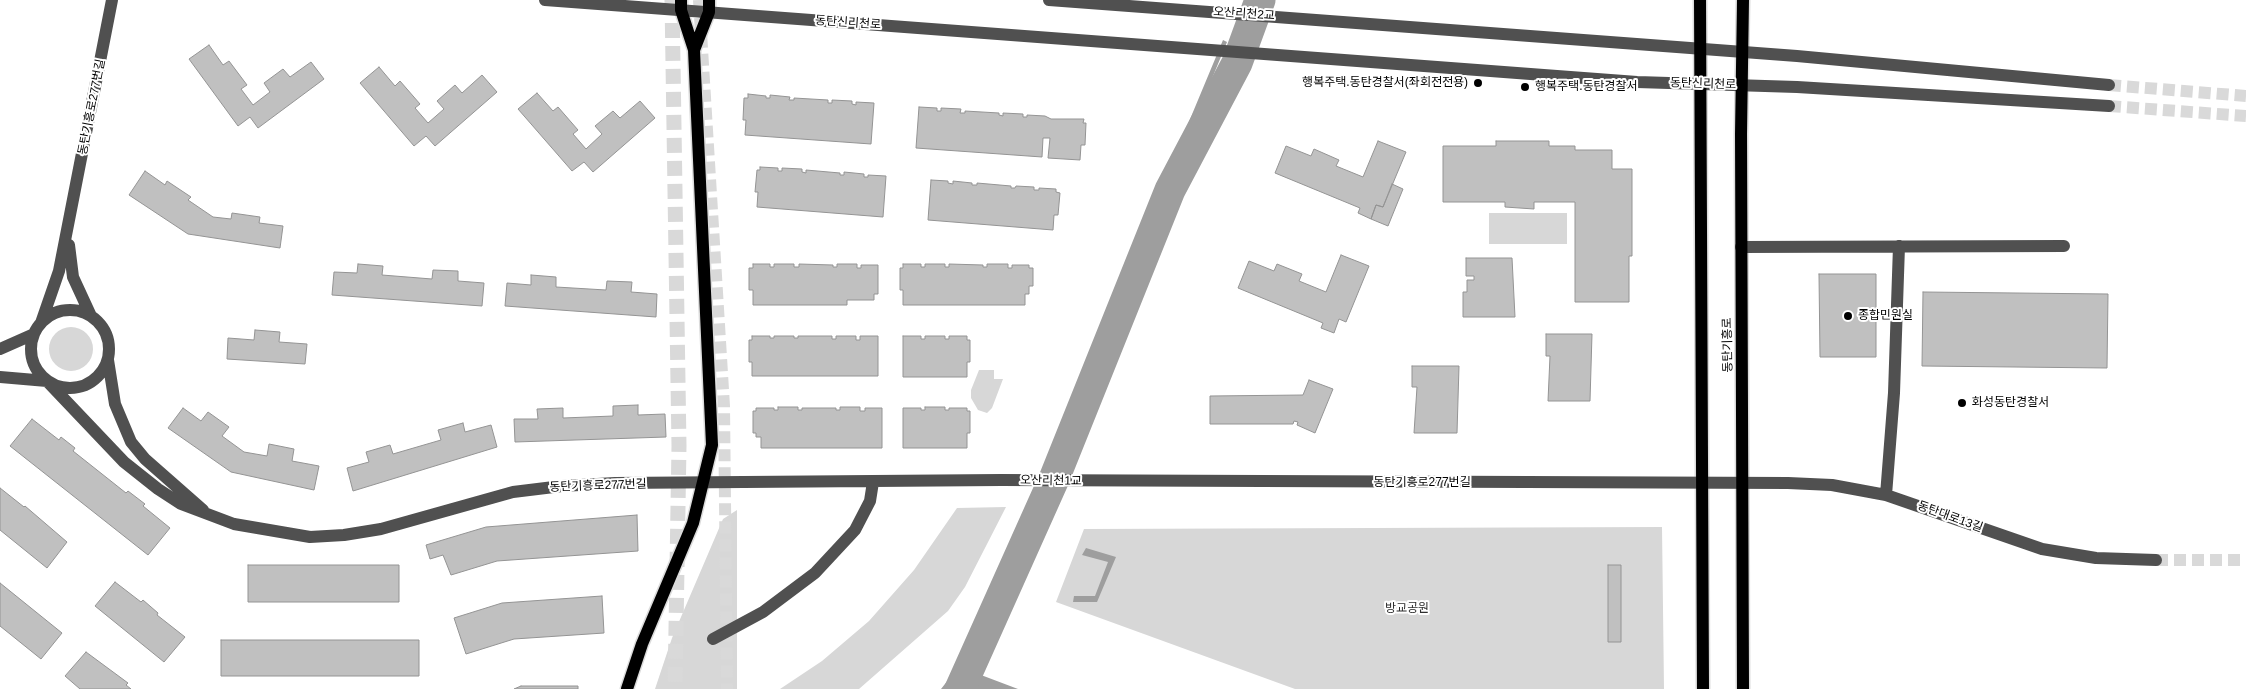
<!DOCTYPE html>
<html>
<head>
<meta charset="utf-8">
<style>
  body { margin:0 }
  canvas { display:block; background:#fff }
</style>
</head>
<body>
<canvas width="2246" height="689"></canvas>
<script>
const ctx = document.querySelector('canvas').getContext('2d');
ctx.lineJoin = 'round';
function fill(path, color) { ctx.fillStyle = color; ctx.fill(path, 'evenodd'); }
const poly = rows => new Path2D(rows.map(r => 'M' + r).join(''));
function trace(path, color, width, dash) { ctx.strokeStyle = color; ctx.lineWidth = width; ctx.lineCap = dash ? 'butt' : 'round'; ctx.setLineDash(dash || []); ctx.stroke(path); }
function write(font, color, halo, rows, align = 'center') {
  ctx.font = font + ' Arial,"Noto Sans KR",sans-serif'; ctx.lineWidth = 4; ctx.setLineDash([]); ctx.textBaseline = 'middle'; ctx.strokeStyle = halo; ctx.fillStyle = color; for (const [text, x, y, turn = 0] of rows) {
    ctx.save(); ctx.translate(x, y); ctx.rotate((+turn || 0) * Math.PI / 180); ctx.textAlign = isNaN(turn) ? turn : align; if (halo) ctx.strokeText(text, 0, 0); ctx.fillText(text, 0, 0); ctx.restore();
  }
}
fill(poly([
  [1489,213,1567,213,1567,244,1489,244],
  '49 349a22 22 0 1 1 44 0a22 22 0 1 1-44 0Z',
  [979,370,994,370,994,379,1003,379,992,408,987,413,978,410,971,398,971,390],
  [1006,507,965,587,948,611,859,689,780,689,822,661,869,621,914,570,957,508],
  [737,510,737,689,655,689,672,638,723,519],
  [1662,527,1664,689,1295,689,1056,602,1084,529]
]), '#d7d7d7');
fill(poly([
  [1223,40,1227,42,1050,473,1043,472],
  [1037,490,1041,491,980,653,981,675,1018,689,941,689,963,661],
  [1086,548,1116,557,1097,602,1073,602,1074,596,1095,596,1108,562,1082,555]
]), '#9e9e9e');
fill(poly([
  [1048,452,1062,452,1053,474,1042,475,1040,471]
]), '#fff');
trace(poly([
  [960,689,1054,479,1170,190,1237,63,1260,0]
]), '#9e9e9e', 31);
const building = poly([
  [209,45,223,65,229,61,247,85,241,89,253,105,270,92,264,83,283,69,290,77,311,62,324,79,258,128,250,117,238,126,189,59,209,45],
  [379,67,395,86,400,81,420,104,415,108,428,123,444,109,437,101,455,85,462,93,482,75,497,92,435,146,426,136,414,146,360,83,379,67],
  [537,93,553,111,558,107,578,130,573,134,586,149,602,134,595,126,613,111,620,118,640,101,655,118,593,172,584,162,572,171,518,109,537,93],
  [748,94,766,96,766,98,770,98,770,95,790,97,789,100,794,100,794,98,828,100,828,103,832,103,832,100,852,101,852,104,856,105,856,102,874,103,871,144,745,135,746,120,743,120,744,98,748,98,748,94],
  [919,107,937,108,937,111,941,111,941,108,961,109,960,113,965,113,965,111,999,113,999,115,1003,116,1003,113,1023,114,1023,117,1027,117,1027,115,1045,116,1051,119,1084,119,1083,123,1086,123,1085,145,1081,145,1080,160,1048,158,1050,138,1043,138,1042,157,916,148,919,107],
  [1378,141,1406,152,1383,207,1376,205,1371,219,1358,213,1360,208,1275,173,1286,146,1311,156,1314,149,1339,160,1336,166,1363,177,1378,141],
  [1496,141,1549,141,1549,146,1575,146,1575,150,1612,150,1612,169,1632,169,1632,256,1629,256,1629,302,1575,302,1575,202,1534,202,1534,209,1505,207,1505,202,1443,202,1443,146,1496,146,1496,141],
  [760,167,778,168,778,171,782,171,782,168,802,169,802,172,806,173,806,170,840,173,840,175,844,175,844,172,864,174,864,177,868,177,868,175,886,176,883,217,757,207,758,192,755,192,757,170,760,170,760,167],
  [145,171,165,185,167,181,191,197,188,200,213,217,231,219,232,213,260,217,259,223,283,226,280,248,188,234,129,195,145,171],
  [931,180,948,181,948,183,953,184,953,181,972,183,972,185,977,185,977,183,1011,186,1011,188,1015,188,1016,186,1034,187,1034,190,1039,190,1039,188,1056,189,1056,192,1060,193,1058,215,1054,215,1053,230,928,220,931,180],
  [1392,184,1403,189,1388,226,1371,219,1376,205,1383,207,1392,184],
  [1341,255,1369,266,1346,322,1339,319,1334,333,1321,328,1323,323,1238,288,1249,261,1274,271,1277,264,1302,274,1299,281,1326,292,1341,255],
  [1466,258,1512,258,1515,317,1463,317,1463,292,1467,292,1467,280,1474,280,1474,276,1466,276,1466,258],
  [358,264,383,266,382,275,432,279,433,270,458,271,458,281,484,283,482,306,332,295,334,272,357,273,358,264],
  [753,264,770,264,770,267,774,267,774,264,794,264,794,267,799,267,799,264,833,265,833,267,837,267,837,264,857,264,857,268,861,268,861,265,878,265,878,294,874,294,874,300,847,300,847,305,753,305,753,290,749,290,749,268,753,268,753,264],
  [903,264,921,264,921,267,925,267,925,264,945,264,945,267,949,267,949,264,983,265,983,267,987,267,987,264,1008,264,1008,268,1012,268,1012,265,1029,265,1029,268,1033,268,1033,286,1029,286,1029,294,1025,294,1025,305,903,305,903,290,900,290,900,268,903,268,903,264],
  [1819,274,1876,274,1876,357,1820,357,1819,274],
  [531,275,556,277,556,287,606,290,607,281,632,282,631,292,657,294,656,317,505,306,507,283,531,285,531,275],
  [1923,292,2108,294,2107,368,1922,366,1923,292],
  [255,330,280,332,279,342,307,344,305,364,227,359,228,338,254,340,255,330],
  [1546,334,1592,334,1590,401,1548,401,1550,356,1546,356,1546,334],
  [752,336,770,336,770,338,774,338,774,336,794,336,794,338,798,338,798,336,832,336,832,339,836,339,836,336,856,336,856,340,860,340,860,336,878,336,878,376,752,376,752,362,749,362,749,340,752,340,752,336],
  [903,336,921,336,921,339,925,339,925,336,945,336,945,339,949,339,949,336,967,336,967,340,970,340,970,362,967,362,967,377,903,377,903,336],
  [1412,366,1459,366,1457,433,1414,433,1417,387,1412,387,1412,366],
  [1309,380,1333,389,1315,433,1297,425,1298,422,1294,421,1293,424,1210,424,1210,396,1303,395,1309,380],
  [638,405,638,415,665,414,666,437,515,442,514,419,538,419,537,409,563,408,563,418,613,416,613,406,638,405],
  [778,407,798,407,798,410,802,410,802,408,836,408,836,410,840,410,840,407,860,407,860,411,865,411,865,408,882,408,882,448,761,448,761,437,756,437,756,433,753,433,753,411,756,411,756,408,774,408,774,410,778,410,778,407],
  [925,407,945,407,945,410,949,410,949,408,967,408,967,411,970,411,970,433,967,433,967,448,903,448,903,408,921,408,921,410,925,410,925,407],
  [183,408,201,421,208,412,229,427,222,436,244,452,267,456,269,444,294,449,292,461,319,466,314,490,231,472,168,428,183,408],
  [32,419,59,440,61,437,75,448,73,451,126,493,128,491,145,504,143,506,170,528,148,555,10,446,32,419],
  [463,423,465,432,491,425,497,447,353,491,347,468,369,462,366,452,390,445,393,454,441,440,438,430,463,423],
  [0,488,24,507,25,506,67,542,47,568,0,530,0,488],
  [637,515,638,551,497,561,451,575,443,555,430,559,426,545,486,527,637,515],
  [248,565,399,565,399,602,248,602,248,565],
  [1608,565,1621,565,1621,642,1608,642,1608,565],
  [115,582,141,602,143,600,158,613,157,615,185,637,164,662,95,606,115,582],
  [0,583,62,633,41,659,0,626,0,583],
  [602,596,604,633,514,639,466,654,454,618,502,603,602,596],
  [221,640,419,640,419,676,221,676,221,640],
  [86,652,128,683,126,685,131,689,80,689,65,676,86,652],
  [521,686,578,686,578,689,514,689,521,686]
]);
fill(building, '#c0c0c0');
trace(building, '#949494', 1);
trace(poly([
  [699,0,724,406,727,689],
  [2109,85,2246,96],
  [2109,106,2246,116],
  [2156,560,2246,560]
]), '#d9d9d9', 12, [12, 6]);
trace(poly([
  [672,0,679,446,675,689]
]), '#d9d9d9', 15, [15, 8]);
const major = poly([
  [1700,0,1703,689],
  [694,50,709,12,709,0],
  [627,689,642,644,693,523,712,445,694,50,681,10,681,0],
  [1743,689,1741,134,1743,0]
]);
trace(major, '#dbdbdb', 15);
trace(poly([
  [545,0,1637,82,1797,87,2109,106],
  [1049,0,1797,56,2109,85],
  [69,245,73,277,91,316],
  [1741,247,2064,246],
  '31 349a39 39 0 1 1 78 0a39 39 0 1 1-78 0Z',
  [41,323,59,271,112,0],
  [0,349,34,334],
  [108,360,115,404,131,442,145,459,203,510],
  [0,377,47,381,124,462,158,489,181,504,234,524,310,537,344,535,381,529,513,492,562,486,615,483,1001,480,1788,483,1832,485,1886,495,2042,549,2096,558,2156,560],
  [1886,495,1894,393,1899,246],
  [713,639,763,612,815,573,855,530,870,501,873,482]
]), '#505050', 12);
trace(major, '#000', 12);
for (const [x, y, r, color] of [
  [1478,83,5,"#000"],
  [1525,87,5,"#000"],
  [1848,316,5,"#000"],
  [1962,403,5,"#000"]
]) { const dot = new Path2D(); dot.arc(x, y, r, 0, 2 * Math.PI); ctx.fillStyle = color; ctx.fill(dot); trace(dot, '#fff', 2); }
write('12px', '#000', '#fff', [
  ["오산리천2교",1244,14,4],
  ["동탄신리천로",848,23,4],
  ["동탄신리천로",1703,84,2],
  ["동탄기흥로277번길",92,107,-79],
  ["동탄기흥로",1728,345,-91],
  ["오산리천1교",1051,481,1],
  ["동탄기흥로277번길",1422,483],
  ["동탄기흥로277번길",598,486,-2],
  ["동탄대로13길",1950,517,20]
]);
write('12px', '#000', '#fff', [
  ["행복주택.동탄경찰서(좌회전전용)",1468,83,"right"],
  ["행복주택.동탄경찰서",1535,87],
  ["종합민원실",1858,316],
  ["화성동탄경찰서",1972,403]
], 'left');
write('12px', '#2e2e2e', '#fff', [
  ["방교공원",1407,609]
]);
</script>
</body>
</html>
